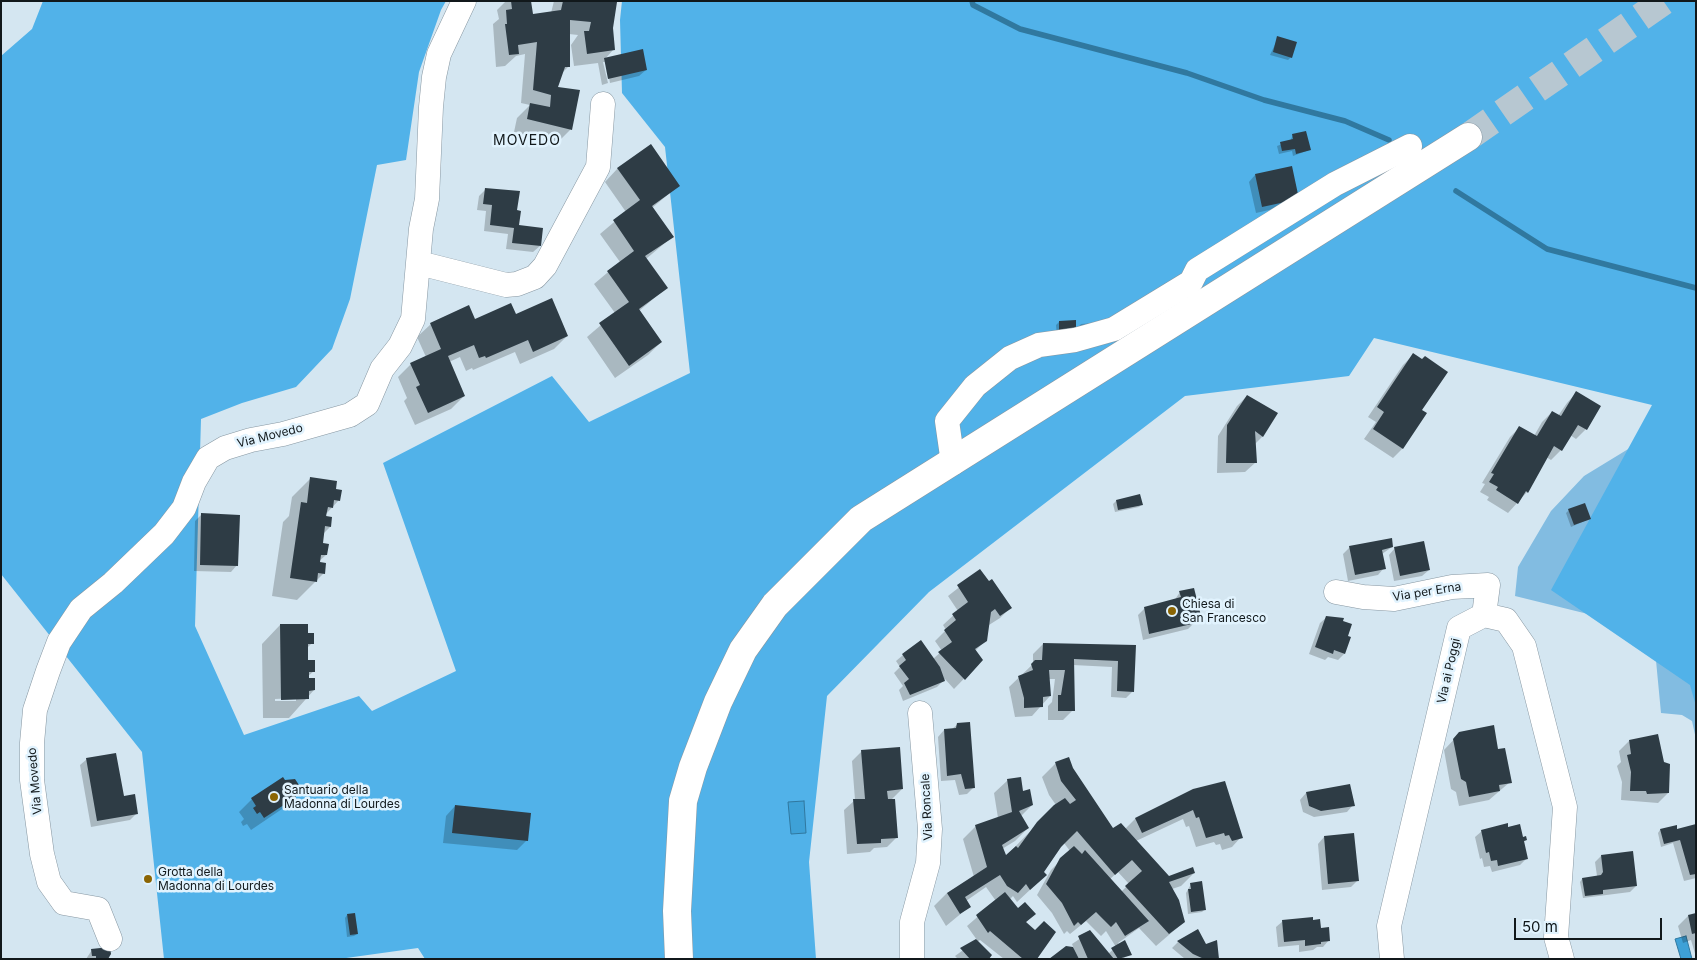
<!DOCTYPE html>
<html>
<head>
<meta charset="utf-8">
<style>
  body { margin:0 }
  #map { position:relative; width:1697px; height:960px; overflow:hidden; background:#d4e6f1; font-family:Inter,sans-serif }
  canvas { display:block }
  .frame { position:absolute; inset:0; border:2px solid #11181b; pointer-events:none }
  .scale { position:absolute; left:1514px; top:918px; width:148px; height:22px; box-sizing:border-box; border:2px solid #11181b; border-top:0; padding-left:6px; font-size:15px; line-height:18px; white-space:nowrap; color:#11181b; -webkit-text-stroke:4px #e1f3fe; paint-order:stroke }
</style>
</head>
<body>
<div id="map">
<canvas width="1697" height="960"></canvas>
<div class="frame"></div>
<div class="scale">50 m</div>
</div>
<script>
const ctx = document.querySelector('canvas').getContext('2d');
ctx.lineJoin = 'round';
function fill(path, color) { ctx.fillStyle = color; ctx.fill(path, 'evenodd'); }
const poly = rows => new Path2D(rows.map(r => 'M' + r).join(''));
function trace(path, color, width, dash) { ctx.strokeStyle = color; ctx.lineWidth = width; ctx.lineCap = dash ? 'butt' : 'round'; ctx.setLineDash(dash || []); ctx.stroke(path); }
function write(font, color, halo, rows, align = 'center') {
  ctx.font = font + ' Inter,sans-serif'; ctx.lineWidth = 5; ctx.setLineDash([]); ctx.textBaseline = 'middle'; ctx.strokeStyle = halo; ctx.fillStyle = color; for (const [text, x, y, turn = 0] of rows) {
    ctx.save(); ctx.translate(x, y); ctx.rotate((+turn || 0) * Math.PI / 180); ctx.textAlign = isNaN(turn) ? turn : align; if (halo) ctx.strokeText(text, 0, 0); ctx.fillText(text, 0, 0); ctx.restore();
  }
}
fill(poly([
  [1643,440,1596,616,1515,596,1518,567,1551,511,1584,476],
  [1696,622,1696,739,1692,721,1682,715,1661,713,1653,629]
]), '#82bce1');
fill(poly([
  [43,1,446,1,441,10,419,72,406,160,377,165,350,299,332,349,296,387,242,403,201,419,195,626,244,735,359,696,372,711,456,671,383,463,552,376,589,422,690,373,665,147,622,93,620,20,622,1,1696,1,1696,706,1690,685,1551,590,1652,405,1374,338,1349,376,1185,396,929,592,827,696,809,862,816,959,425,959,418,948,339,959,164,959,142,752,1,574,1,56,32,29]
]), '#51b2e9');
const water = poly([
  [804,801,806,833,791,834,788,802,804,801],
  [1686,936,1692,959,1681,959,1675,939,1686,936]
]);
fill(water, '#3ea1d7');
trace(water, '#30789f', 1);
fill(poly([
  [506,1,530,1,532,15,551,13,554,1,616,3,611,28,613,50,605,59,646,70,639,76,610,83,606,62,603,62,608,83,602,85,598,63,574,66,571,45,578,35,569,34,569,66,561,74,556,88,579,91,570,130,557,143,514,132,517,118,530,105,521,103,525,54,516,56,505,66,496,67,493,24,499,19,497,10],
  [1278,38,1291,57,1288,60,1270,55],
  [1293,135,1309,150,1293,156,1292,151,1279,154,1277,146,1290,141],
  [618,168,678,186,652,208,672,237,646,259,666,288,639,311,661,342,648,355,615,378,587,337,615,313,594,284,620,262,600,234,626,212,605,182],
  [1255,175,1291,205,1256,213,1249,182],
  [486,189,516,212,518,226,540,246,533,252,506,249,508,234,484,231,486,211,477,210,479,196],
  [516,315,567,336,554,349,520,364,515,352,473,370,472,368,466,371,460,357,449,362,464,396,451,409,415,425,404,401,407,398,398,377,411,364,426,357,417,337,431,324],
  [1059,322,1075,322,1075,331,1081,324,1094,323,1095,331,1089,338,1076,340,1075,335,1057,336,1056,325],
  [1413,355,1420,410,1402,449,1393,458,1364,439,1376,422,1368,417,1403,365],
  [1576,393,1599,406,1586,429,1576,439,1570,435,1561,450,1551,460,1546,457,1527,492,1508,513,1487,500,1489,497,1480,492,1485,484,1482,483,1510,437,1520,427,1534,436,1542,422,1552,412,1558,416,1567,403],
  [1247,396,1276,413,1262,437,1254,445,1255,463,1245,472,1217,473,1218,436,1237,406],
  [311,478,334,490,339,500,326,514,330,527,323,534,321,544,326,555,317,563,324,573,297,600,272,596,283,522,289,516,292,497],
  [1116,501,1142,504,1139,507,1115,512,1113,504],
  [1569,510,1589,519,1571,527,1566,513],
  [202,514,237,565,231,572,194,571,195,521],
  [1350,547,1392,547,1382,554,1384,568,1378,575,1348,581,1343,554],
  [1395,548,1429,570,1422,576,1394,581,1389,555],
  [980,571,1010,608,1000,618,989,625,988,623,985,641,975,651,982,660,954,689,945,679,937,687,903,701,899,690,903,686,894,673,900,667,896,661,903,655,933,659,942,651,935,641,946,630,943,625,958,611,948,596],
  [1180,592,1200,615,1194,623,1188,629,1143,640,1138,615,1145,608,1174,601],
  [1327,617,1344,654,1338,660,1328,657,1325,660,1309,654,1320,623],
  [280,625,307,634,312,643,307,648,307,662,314,671,307,677,314,690,289,718,263,718,262,644],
  [296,698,296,701,275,701,275,699],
  [1043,644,1135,646,1132,692,1126,698,1111,697,1112,667,1073,665,1073,710,1063,720,1048,720,1048,706,1052,702,1055,679,1049,679,1050,696,1032,716,1015,717,1009,687,1033,664,1033,654],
  [958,724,974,787,967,794,959,795,955,780,941,781,938,737,944,730,952,729],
  [1460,733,1497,750,1510,782,1489,800,1459,806,1456,792,1451,789,1444,750],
  [1629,741,1668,793,1658,803,1621,800,1622,782,1617,766,1621,762,1619,751],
  [862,751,902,789,891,800,897,837,887,847,874,848,870,852,847,854,844,810,855,800,852,761],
  [1068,758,1071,769,1113,830,1125,829,1135,819,1194,791,1241,837,1232,847,1222,850,1220,844,1216,845,1214,842,1196,847,1189,826,1186,827,1183,819,1136,841,1169,878,1194,873,1181,886,1172,889,1184,922,1156,946,1139,928,1118,943,1127,956,1122,959,1051,959,1066,947,1074,949,1072,944,1090,932,1108,954,1116,947,1106,931,1101,936,1086,921,1070,934,1067,931,1064,934,1052,913,1037,895,1051,870,1070,851,1064,843,1032,888,1017,902,1013,896,1010,899,1018,910,1035,914,1025,923,1034,959,1004,959,980,940,977,942,988,959,958,959,955,956,977,940,967,926,996,901,986,887,966,901,969,907,946,926,934,906,947,893,974,877,963,839,976,826,998,818,994,793,1008,780,1022,792,1032,805,1021,816,1028,828,1015,841,1002,849,1005,857,1056,805,1049,795,1042,777,1055,764],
  [1118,872,1129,884,1121,892,1110,879],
  [87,759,137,813,130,820,91,827,80,765],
  [293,793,295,796,282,809,251,830,247,824,243,826,241,822,244,819,239,812,252,799],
  [1306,793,1353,805,1347,812,1314,817,1303,812,1300,800],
  [455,806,527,840,517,850,443,843,446,816],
  [1696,825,1696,878,1684,881,1673,843,1661,847,1658,833,1660,830,1677,830],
  [1507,829,1526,840,1523,842,1527,858,1520,865,1492,872,1490,866,1484,867,1482,858,1480,859,1475,837,1482,831],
  [1324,837,1358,880,1351,887,1322,890,1318,844],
  [1601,856,1636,886,1630,892,1583,898,1580,882,1582,879,1597,876,1595,862],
  [1191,884,1205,909,1202,912,1188,914,1186,893],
  [1696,914,1696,957,1691,940,1683,943,1678,926,1688,916],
  [347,915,357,934,354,936,347,937,345,918],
  [1283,921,1320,929,1329,940,1323,947,1317,947,1313,950,1299,952,1299,945,1278,947,1276,927],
  [1178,942,1205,946,1218,959,1185,959,1172,948],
  [92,950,106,959,86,959]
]), '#0003');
trace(poly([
  [972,1,973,5,1020,29,1187,73,1264,100,1345,121,1389,140],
  [1456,191,1547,249,1696,288]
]), '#30789f', 5.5);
fill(poly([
  [511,1,531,1,533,14,561,10,563,1,617,2,613,28,615,50,587,54,584,31,589,31,591,22,570,20,570,67,565,67,558,87,580,90,572,130,527,119,530,103,550,107,551,95,533,90,537,42,518,45,519,54,509,55,505,24,507,24,506,10,512,9],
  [1277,36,1297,42,1292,58,1273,52],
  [643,49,647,70,608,79,604,58],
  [1306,131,1311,150,1296,154,1295,149,1282,151,1280,142,1293,139,1292,134],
  [651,144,680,186,652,206,674,237,645,256,668,288,639,309,662,342,629,366,599,323,629,302,607,271,634,251,613,220,640,200,617,168],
  [1292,166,1299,199,1262,207,1255,174],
  [485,188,520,191,517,210,521,211,519,225,543,228,541,246,512,243,514,228,490,225,492,205,483,204],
  [552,298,568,336,533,352,528,340,486,358,485,356,479,358,474,345,448,356,465,396,428,413,416,387,420,385,410,363,441,349,430,323,469,305,475,319,511,303,516,314],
  [1076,320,1076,336,1059,337,1059,321],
  [1413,353,1422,359,1425,356,1448,372,1422,410,1427,413,1403,449,1373,429,1384,412,1377,407],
  [1576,391,1601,406,1587,430,1578,425,1562,451,1554,446,1528,493,1526,491,1518,504,1496,490,1498,487,1489,482,1494,474,1491,473,1519,426,1537,436,1552,411,1561,416],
  [1247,395,1278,413,1263,437,1255,431,1257,463,1226,463,1227,425],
  [310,477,337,481,336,489,342,490,340,501,334,500,333,508,328,507,326,516,332,517,331,527,325,526,323,543,329,544,327,555,321,555,320,562,326,563,325,574,318,573,317,582,290,578,301,502,307,503],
  [1140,494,1143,505,1118,510,1116,500],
  [1585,503,1591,519,1574,525,1568,509],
  [201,513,240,515,238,566,200,565],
  [1392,538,1393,547,1382,550,1386,569,1355,575,1349,546],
  [1424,541,1430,570,1400,576,1394,547],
  [980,569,989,581,992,579,1012,608,1000,616,995,609,991,612,987,641,975,649,983,660,965,680,938,652,952,642,944,630,956,620,952,614,968,602,957,585],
  [1194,588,1201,616,1194,617,1196,623,1149,634,1144,607,1181,597,1179,591],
  [1326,616,1344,618,1343,621,1352,624,1348,636,1351,637,1345,654,1334,650,1333,654,1315,647],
  [280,624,308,624,308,633,314,633,314,644,308,644,308,660,315,660,315,672,309,672,309,678,315,678,315,690,309,691,309,699,281,700],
  [921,640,940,667,945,681,910,695,904,683,909,679,899,666,906,660,902,654],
  [1043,643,1136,645,1134,692,1117,691,1118,661,1074,659,1075,711,1058,711,1058,695,1061,695,1065,670,1049,670,1051,696,1043,697,1043,707,1024,708,1024,698,1018,676,1033,670,1031,664,1035,660,1042,660],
  [970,722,975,788,965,789,961,774,947,776,944,729,956,728,957,723],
  [1494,725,1498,749,1505,748,1512,783,1499,785,1500,791,1469,797,1466,782,1461,779,1453,739,1459,732],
  [1658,734,1664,762,1670,764,1669,793,1647,794,1646,791,1630,791,1631,772,1627,755,1631,754,1629,740],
  [900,747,903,789,887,791,888,799,895,799,898,838,881,839,881,843,857,844,853,799,865,799,861,750],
  [116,753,124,796,135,794,138,814,97,821,86,758],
  [1069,757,1073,768,1113,828,1121,823,1169,876,1193,867,1195,873,1169,882,1179,900,1185,922,1169,934,1125,886,1142,871,1132,860,1115,875,1077,831,1061,847,1044,872,1047,875,1030,890,1026,884,1018,893,1007,886,1000,875,965,897,971,907,960,914,947,893,987,867,975,825,1012,812,1007,779,1021,777,1023,791,1030,789,1033,805,1019,811,1029,828,1002,845,1006,855,1016,846,1018,848,1037,822,1054,805,1065,798,1070,804,1076,800,1061,781,1055,762],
  [283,777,285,780,295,779,299,785,294,793,296,797,264,818,260,812,257,814,253,808,256,806,251,798],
  [1225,781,1243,838,1232,841,1229,835,1225,836,1224,833,1206,838,1199,817,1196,818,1193,810,1142,833,1135,818,1193,789],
  [1350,784,1355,806,1321,811,1309,806,1306,792],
  [455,805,531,813,528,841,452,833],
  [1508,823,1508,827,1520,824,1523,837,1526,836,1527,840,1524,841,1528,859,1498,866,1497,860,1491,861,1489,852,1486,853,1481,830],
  [1696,824,1696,874,1690,875,1680,840,1664,844,1660,829,1677,825,1677,829],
  [1354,833,1359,881,1328,884,1324,836],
  [1074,846,1082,854,1085,850,1149,921,1125,936,1116,922,1111,927,1096,912,1081,925,1078,922,1074,926,1062,903,1046,884,1060,858],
  [1633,851,1637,886,1603,890,1603,894,1585,896,1582,878,1601,875,1603,872,1601,855],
  [1202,881,1206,910,1191,912,1188,889,1191,889,1190,883],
  [1005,892,1018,908,1025,902,1036,914,1026,922,1035,930,1044,921,1056,932,1037,959,1023,959,990,931,988,933,976,915],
  [355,913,358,934,350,935,347,914],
  [1696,913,1696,933,1692,934,1688,915],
  [1313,917,1313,920,1320,919,1321,928,1329,927,1330,941,1321,942,1321,944,1305,946,1305,940,1284,942,1282,920],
  [1198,929,1206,944,1217,940,1219,959,1204,959,1193,954,1177,941],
  [1090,930,1109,953,1114,959,1088,959,1078,936],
  [976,939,992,955,989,959,970,959,960,948],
  [1125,940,1132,955,1118,959,1111,948],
  [1066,946,1073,947,1079,959,1049,959],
  [110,947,111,954,108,959,96,959,96,956,92,956,91,949]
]), '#2e3c45');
trace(poly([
  [1468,137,1664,1]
]), '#b7c7d1', 28, [28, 14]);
const minor = poly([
  [419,263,506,285,517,284,535,277,545,266,598,167,603,104],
  [953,463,947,421,975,386,1010,358,1039,345,1075,340,1114,329,1191,282,1197,270,1335,184,1410,146],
  [1336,592,1363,597,1394,599,1452,587,1488,585,1484,615],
  [110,939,98,909,64,903,49,882,42,854,32,780,32,743,35,710,48,671,59,642,81,609,113,583,164,534,184,508,194,482,208,458,225,448,251,440,283,434,350,415,367,404,382,369,400,346,413,319,421,229,427,199,431,107,434,77,439,54,464,1],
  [912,959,912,922,928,863,930,829,920,713],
  [1392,959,1389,926,1459,628,1484,615,1506,620,1524,646,1565,807,1556,937,1562,959]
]);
const highway = poly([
  [679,959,677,911,683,801,693,767,718,702,743,650,775,605,861,519,1468,137]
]);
trace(minor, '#8797a2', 25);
trace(highway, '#8797a2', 29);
trace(minor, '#fff', 24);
trace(highway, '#fff', 28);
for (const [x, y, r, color] of [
  [1172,611,5,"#8b6504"],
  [274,797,5,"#8b6504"],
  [148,879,5,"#8b6504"]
]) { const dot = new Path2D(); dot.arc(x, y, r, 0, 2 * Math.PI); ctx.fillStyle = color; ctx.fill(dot); trace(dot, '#e1f3fe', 2); }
write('12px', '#11181b', '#e1f3fe', [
  ["Via Movedo",270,436,-14],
  ["Via per Erna",1427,592,-9],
  ["Via ai Poggi",1449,671,-77],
  ["Via Movedo",35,781,-95],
  ["Via Roncale",927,807,-93]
]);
write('12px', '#11181b', '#e1f3fe', [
  ["Chiesa di",1182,604],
  ["San Francesco",1182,618],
  ["Santuario della",284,790],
  ["Madonna di Lourdes",284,804],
  ["Grotta della",158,872],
  ["Madonna di Lourdes",158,886]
], 'left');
ctx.letterSpacing = '1px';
write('14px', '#11181b', '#e1f3fe', [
  ["MOVEDO",527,141]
]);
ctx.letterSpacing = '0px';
</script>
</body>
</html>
